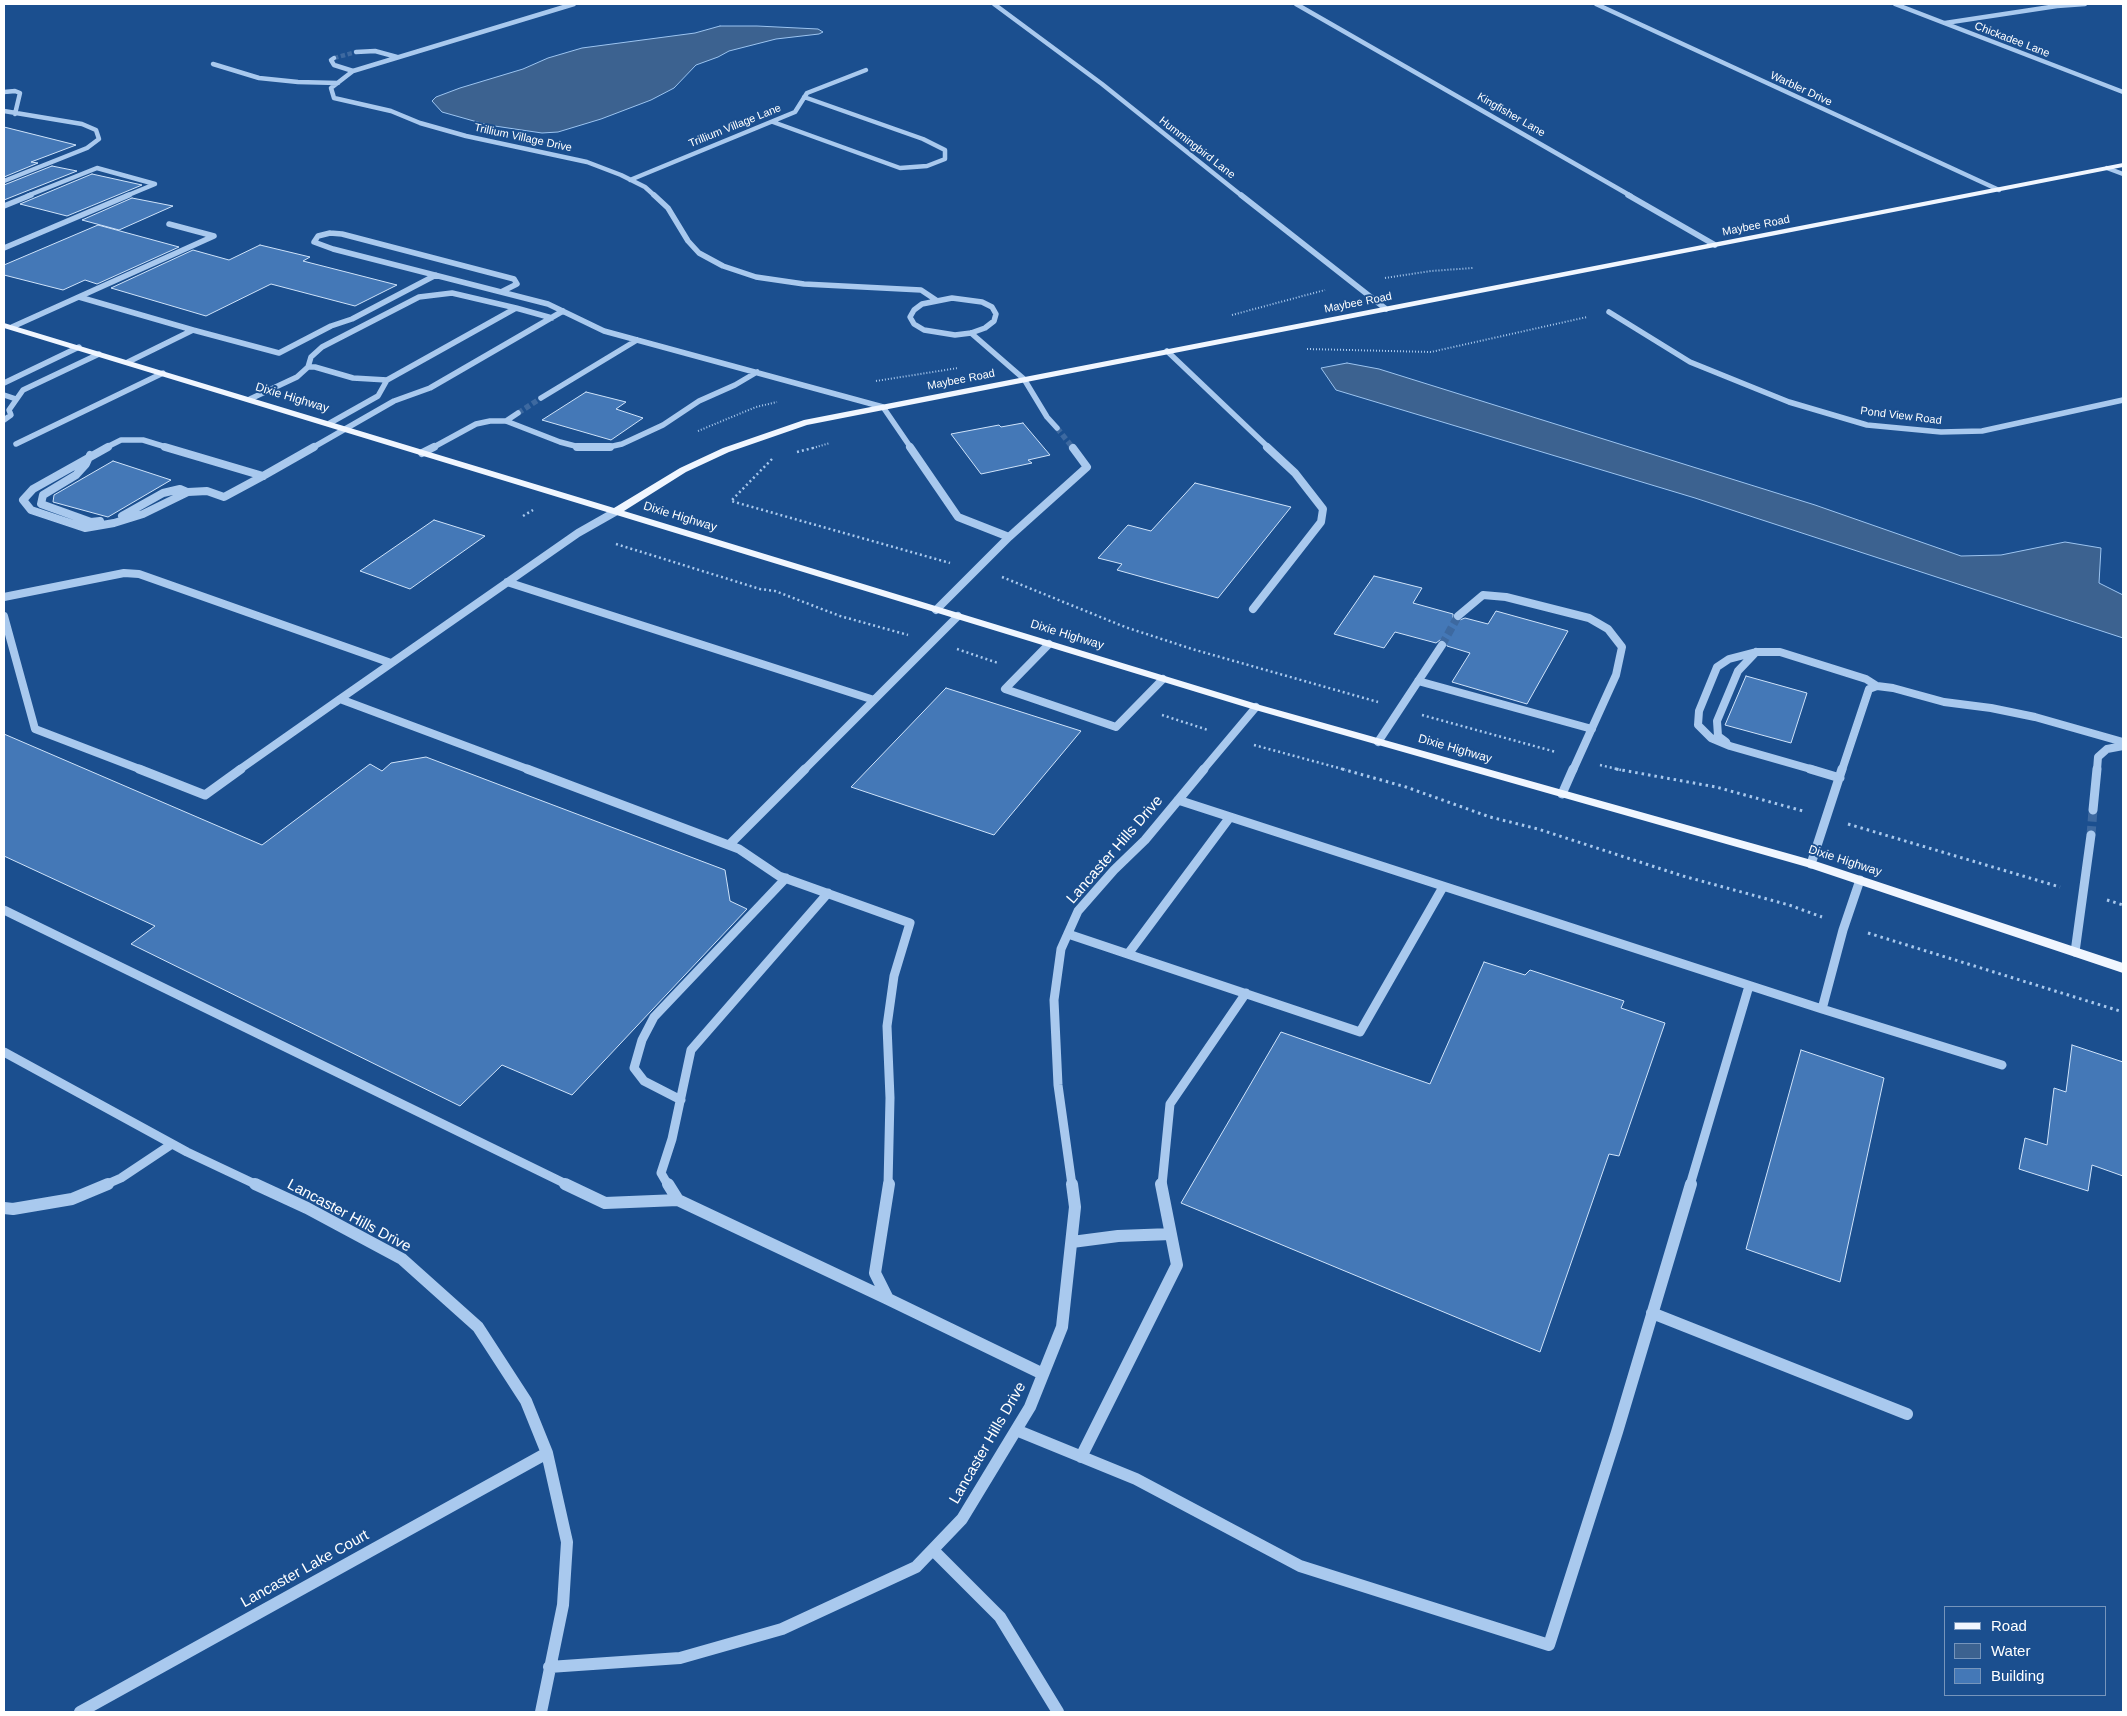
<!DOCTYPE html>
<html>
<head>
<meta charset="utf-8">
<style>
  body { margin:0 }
  #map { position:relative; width:2127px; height:1716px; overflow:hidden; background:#1b4f8f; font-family:Helvetica,sans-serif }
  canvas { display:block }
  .frame { position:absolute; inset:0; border:5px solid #fff; pointer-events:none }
  .legend { position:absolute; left:1944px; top:1606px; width:162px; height:90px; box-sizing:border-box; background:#1b4f8f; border:1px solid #7695bc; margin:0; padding:6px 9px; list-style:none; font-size:15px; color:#fff }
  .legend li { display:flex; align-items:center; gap:10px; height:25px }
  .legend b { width:25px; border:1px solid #7695bc }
</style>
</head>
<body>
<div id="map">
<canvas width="2127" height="1716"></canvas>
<div class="frame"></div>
<ul class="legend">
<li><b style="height:6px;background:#f0f6ff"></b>Road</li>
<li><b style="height:14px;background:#3c6290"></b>Water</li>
<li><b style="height:14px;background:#4478b7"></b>Building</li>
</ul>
</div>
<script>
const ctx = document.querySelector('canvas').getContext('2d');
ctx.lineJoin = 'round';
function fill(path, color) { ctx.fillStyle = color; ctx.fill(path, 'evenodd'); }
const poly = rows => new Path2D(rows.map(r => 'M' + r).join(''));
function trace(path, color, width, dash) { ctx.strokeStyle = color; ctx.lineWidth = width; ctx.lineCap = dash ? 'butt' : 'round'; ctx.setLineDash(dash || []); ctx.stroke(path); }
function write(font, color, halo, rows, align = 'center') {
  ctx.font = font + ' Helvetica,sans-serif'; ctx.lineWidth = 4; ctx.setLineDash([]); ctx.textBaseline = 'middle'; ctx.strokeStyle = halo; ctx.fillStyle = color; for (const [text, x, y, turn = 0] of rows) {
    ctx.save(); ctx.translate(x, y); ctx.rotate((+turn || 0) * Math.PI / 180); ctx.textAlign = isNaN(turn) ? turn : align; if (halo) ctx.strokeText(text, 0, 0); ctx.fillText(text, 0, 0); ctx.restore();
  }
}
const water = poly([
  [720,26,757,26,818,29,823,32,819,34,776,39,729,51,718,57,696,65,674,88,651,100,601,119,558,132,542,133,488,125,442,112,432,101,436,97,460,88,523,69,548,58,582,48,695,33,720,26],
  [1347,363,1379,369,1815,505,1961,556,2001,555,2065,542,2101,548,2099,583,2123,595,2123,638,1695,498,1336,390,1321,368,1347,363]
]);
fill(water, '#3c6290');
trace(water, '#9cc4f0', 1);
const building = poly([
  [4,127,76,145,31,162,38,163,4,177,4,127],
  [52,166,77,171,4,200,4,185,52,166],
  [92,174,142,185,67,216,20,204,92,174],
  [132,198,173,206,119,230,82,220,132,198],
  [98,225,179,247,97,284,85,280,63,290,4,275,4,265,98,225],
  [260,245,310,257,303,261,397,285,355,306,271,284,206,316,111,288,193,250,229,260,260,245],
  [586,392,626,402,616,409,643,418,611,440,542,420,586,392],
  [1023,423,1050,455,1028,460,1032,463,981,474,951,434,999,425,1001,427,1023,423],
  [113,461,171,480,108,517,53,502,54,495,113,461],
  [1195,483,1291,507,1218,598,1117,570,1122,564,1098,558,1128,525,1151,531,1195,483],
  [434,520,485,536,410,589,360,571,434,520],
  [1374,576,1422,588,1413,603,1453,614,1453,619,1457,621,1465,618,1488,624,1496,611,1568,631,1527,704,1452,682,1470,653,1447,646,1445,640,1440,640,1436,643,1395,632,1384,648,1334,634,1374,576],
  [1746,676,1807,693,1791,743,1725,725,1746,676],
  [946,688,1081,731,994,835,851,787,946,688],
  [4,734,262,845,370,764,382,771,391,763,426,757,725,870,730,901,747,909,572,1095,502,1065,460,1106,131,944,155,926,4,856,4,734],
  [1484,962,1525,975,1530,970,1624,1001,1621,1008,1665,1023,1619,1156,1609,1154,1540,1352,1181,1203,1281,1032,1430,1084,1484,962],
  [2072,1045,2123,1062,2123,1176,2092,1165,2088,1191,2019,1169,2025,1138,2047,1145,2054,1088,2066,1092,2072,1045],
  [1801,1050,1884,1078,1840,1282,1746,1249,1801,1050]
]);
fill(building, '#4478b7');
trace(building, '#cfe3fa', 1);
trace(poly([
  [334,58,356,52]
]), '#3d69a0', 4.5, [4.5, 2.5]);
trace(poly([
  [518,413,541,398],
  [1057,428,1073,448]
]), '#3d69a0', 5.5, [5.5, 3]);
trace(poly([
  [1072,447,1073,448],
  [1442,645,1458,616]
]), '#3d69a0', 8, [8, 4]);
trace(poly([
  [2091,835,2093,810]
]), '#3d69a0', 9, [9, 4.5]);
trace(poly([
  [1385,278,1431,271,1473,268],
  [1232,315,1325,290],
  [1307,349,1431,352,1587,317],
  [876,381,958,368],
  [698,431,756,407,777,402],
  [813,448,830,443]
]), '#a9c9ee', 2, [1, 2]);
trace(poly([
  [797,452,817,447],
  [772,459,731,501,950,563],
  [523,516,533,510],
  [616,544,760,589,775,591,840,616,908,635],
  [1002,577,1125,627,1192,649,1378,702],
  [957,649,998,663],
  [1162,715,1208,730],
  [1422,715,1556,752],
  [1254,745,1346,770],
  [1600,765,1621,770]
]), '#a9c9ee', 2.5, [2, 3]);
trace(poly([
  [1342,769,1406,787,1490,817,1538,829,1683,876,1789,905,1822,917],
  [1616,769,1716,787,1803,811],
  [1848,824,2060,887],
  [2107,900,2123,905],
  [1868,933,2123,1012]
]), '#a9c9ee', 3, [2.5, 4]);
trace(poly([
  [574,4,353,71,331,88,334,98,391,111,420,123,466,136,587,162,621,175,645,187,655,196],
  [994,4,1102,84,1242,196],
  [1296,4,1631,196],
  [1596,4,1999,190],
  [1895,4,2123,92],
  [1945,23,2057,6,2085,4],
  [356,52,375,51,397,57],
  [334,58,331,60,334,65,353,71],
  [213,64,259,78,298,82,338,83],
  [4,92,15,91,20,93,15,114],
  [4,111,82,124,96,130,99,139,87,148,4,181],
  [773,122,900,168,927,166,945,159,945,150,923,139,804,97],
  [2107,168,2123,174],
  [630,180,795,112,807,93,866,70],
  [27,196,97,168,155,184,126,196]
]), '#a9c9ee', 4.5);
trace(poly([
  [654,195,668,208,688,241,699,253,723,266,756,277,804,284,921,290,936,300],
  [1241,195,1386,309],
  [1628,195,1715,245],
  [4,206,31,195],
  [330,233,342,234,514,279,517,284,501,292,333,249,314,242,318,236,330,233],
  [4,248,129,195],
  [501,292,548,304,604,331,883,407,911,448],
  [79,297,193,330,128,362],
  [952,298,982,302,992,307,996,314,994,321,985,328,971,333,955,335,924,330,914,324,910,317,914,310,922,304,952,298],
  [1609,312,1690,362,1789,402,1867,425,1941,432,1982,431,2123,400],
  [12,327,214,236,169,224],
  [193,330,279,353,331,326,352,319,436,275],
  [971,333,1024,379,1047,417,1057,428],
  [1167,351,1269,448],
  [308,367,315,367,353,378,387,380,378,396,330,423],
  [387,380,516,308,552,318],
  [4,383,79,347],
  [4,395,16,399],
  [541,398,637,340],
  [250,399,297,377,308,367,311,357,322,347,419,297,452,293,516,308],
  [4,420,11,415,9,410,23,390,99,354],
  [506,421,518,413],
  [16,444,163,373],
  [105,448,121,440,143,440,169,448],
  [312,448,394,401,430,388,563,311],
  [432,448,476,424,490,421,506,421,560,442,579,447,598,448],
  [604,448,622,444,663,425,699,401,735,385,757,372]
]), '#a9c9ee', 5.5);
trace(poly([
  [108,447,33,489,23,500,31,510,85,528,114,523,143,514,188,492,207,491,224,497,263,476],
  [165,447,263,476],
  [577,447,610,447],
  [910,447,958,517,1009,537,936,610],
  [422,453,434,447],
  [90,455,86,464,76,475,43,495,41,504,91,522,100,521],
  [263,476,314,447],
  [122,516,163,493,180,489,187,492],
  [1009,537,1087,467,1073,448],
  [507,582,874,700],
  [4,597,124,573,139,574,391,663],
  [1253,609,1321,522,1323,509,1295,473,1267,447],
  [4,616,35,729,142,770],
  [1458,616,1483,595,1506,597,1589,618,1608,629,1622,647,1616,675,1573,770],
  [1049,644,1005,689,1116,727,1163,679],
  [1418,681,1592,729],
  [1378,742,1442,645],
  [1726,742,1718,736,1717,721,1738,671,1756,652],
  [239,770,340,699],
  [530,770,340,699,578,533,615,512],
  [804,770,958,616],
  [1203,770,1256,707],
  [1814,770,1730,746,1711,738,1698,725,1699,711,1717,667,1729,659,1756,652,1780,652,1866,679,1877,686],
  [1842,770,1869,689,1877,686,1893,688,1944,702,1991,708,2035,717,2123,742],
  [2097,770,2098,757,2107,749,2123,746]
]), '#a9c9ee', 8);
trace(poly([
  [139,769,205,795,241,769],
  [527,769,739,849,779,876,910,923,894,976,887,1026,890,1098,888,1185],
  [1810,769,1840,778],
  [1562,794,1573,769],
  [1178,800,1822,1009,1843,930,1860,880],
  [2093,810,2097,769],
  [729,845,805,769],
  [1811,864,1842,769],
  [4,910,568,1185],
  [1068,934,1360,1032,1443,887],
  [2075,952,2091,835],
  [1128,954,1230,817],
  [1822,1009,2002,1065],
  [4,1052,187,1152,257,1185],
  [681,1100,644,1081,634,1068,642,1040,654,1017,786,878],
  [105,1185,121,1178,172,1144],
  [668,1185,661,1173,672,1139,691,1050,828,893],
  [1072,1185,1058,1085,1054,1000,1061,949,1078,911,1114,870,1145,840,1204,769],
  [1162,1185,1170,1104,1246,993],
  [1690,1185,1749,986]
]), '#a9c9ee', 9);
trace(poly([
  [255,1184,307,1208,402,1259,478,1327,526,1401,547,1453,567,1542,563,1605,541,1712],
  [565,1184,605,1203,678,1200],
  [668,1184,678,1200,888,1299],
  [889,1184,875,1273,888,1299,1043,1374],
  [4,1208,13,1209,72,1199,108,1184],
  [1072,1242,1118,1236,1171,1234],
  [1652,1313,1907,1414],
  [1016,1430,1136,1479,1300,1566,1549,1645,1617,1432,1691,1184],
  [1081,1457,1177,1265,1161,1184],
  [933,1550,1000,1617,1058,1712],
  [549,1667,680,1658,782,1629,916,1567,962,1519,1030,1407,1062,1327,1075,1207,1072,1184],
  [80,1712,547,1453]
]), '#a9c9ee', 12);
fill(poly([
  [2123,163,2123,167,807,425,729,452,686,472,624,511,1260,705,1815,861,2123,963,2123,973,1807,867,1252,709,4,328,4,323,614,508,680,468,723,448,804,420,2123,163]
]), '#f0f6ff');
write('11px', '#fff', '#1b4f8f', [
  ["Chickadee Lane",2012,40,21],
  ["Warbler Drive",1801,89,25],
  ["Kingfisher Lane",1511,115,30],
  ["Trillium Village Lane",735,126,-22],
  ["Trillium Village Drive",523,138,12],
  ["Hummingbird Lane",1197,148,38],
  ["Maybee Road",1756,226,-11],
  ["Maybee Road",1358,303,-11],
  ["Maybee Road",961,380,-11],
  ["Pond View Road",1901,416,7]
]);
write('12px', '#fff', '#1b4f8f', [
  ["Dixie Highway",292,398,17],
  ["Dixie Highway",680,517,17],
  ["Dixie Highway",1067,635,17],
  ["Dixie Highway",1455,749,16],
  ["Dixie Highway",1845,861,18]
]);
write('15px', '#fff', '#1b4f8f', [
  ["Lancaster Hills Drive",1115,850,-49],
  ["Lancaster Hills Drive",349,1216,28],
  ["Lancaster Hills Drive",988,1443,-60],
  ["Lancaster Lake Court",305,1569,-29]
]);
</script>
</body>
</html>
